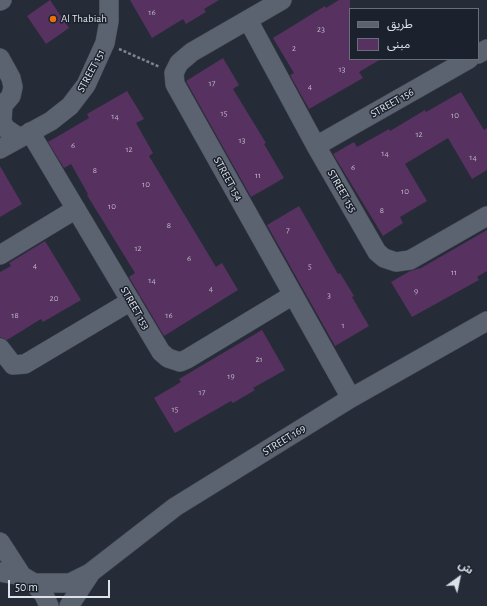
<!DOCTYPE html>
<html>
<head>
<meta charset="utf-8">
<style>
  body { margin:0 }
  #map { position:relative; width:487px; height:606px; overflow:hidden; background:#262c37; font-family:"Alegreya Sans","Noto Sans Arabic",sans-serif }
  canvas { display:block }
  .legend { position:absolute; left:349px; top:8px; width:130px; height:52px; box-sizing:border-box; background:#1c222d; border:1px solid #696f78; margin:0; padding:5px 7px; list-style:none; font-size:12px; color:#dde2e9 }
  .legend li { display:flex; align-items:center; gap:8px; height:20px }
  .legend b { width:20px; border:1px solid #696f78 }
  .north { position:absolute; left:439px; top:558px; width:40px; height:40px; -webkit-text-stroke:3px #1c222d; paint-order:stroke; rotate:33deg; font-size:11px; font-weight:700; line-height:16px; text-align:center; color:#dde2e9 }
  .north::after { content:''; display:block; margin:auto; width:14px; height:18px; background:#dde2e9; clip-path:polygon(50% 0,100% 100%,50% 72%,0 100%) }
  .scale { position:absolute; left:8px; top:580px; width:102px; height:18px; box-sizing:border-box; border:2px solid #dde2e9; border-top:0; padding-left:5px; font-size:12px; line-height:14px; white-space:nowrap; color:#dde2e9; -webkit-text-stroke:3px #1c222d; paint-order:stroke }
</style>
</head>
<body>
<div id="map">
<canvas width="487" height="606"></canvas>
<ul class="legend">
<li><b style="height:5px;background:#5c6370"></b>طريق</li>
<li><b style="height:11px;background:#57315f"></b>مبنى</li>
</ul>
<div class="north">ش</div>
<div class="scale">50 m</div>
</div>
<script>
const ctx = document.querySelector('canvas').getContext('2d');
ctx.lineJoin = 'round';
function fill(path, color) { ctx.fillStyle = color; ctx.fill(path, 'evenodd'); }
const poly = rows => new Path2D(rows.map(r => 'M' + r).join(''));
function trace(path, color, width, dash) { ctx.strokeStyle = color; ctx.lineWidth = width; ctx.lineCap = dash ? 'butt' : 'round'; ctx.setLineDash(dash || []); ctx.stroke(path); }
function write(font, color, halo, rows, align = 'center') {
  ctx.font = font + ' "Alegreya Sans",sans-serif'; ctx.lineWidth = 3; ctx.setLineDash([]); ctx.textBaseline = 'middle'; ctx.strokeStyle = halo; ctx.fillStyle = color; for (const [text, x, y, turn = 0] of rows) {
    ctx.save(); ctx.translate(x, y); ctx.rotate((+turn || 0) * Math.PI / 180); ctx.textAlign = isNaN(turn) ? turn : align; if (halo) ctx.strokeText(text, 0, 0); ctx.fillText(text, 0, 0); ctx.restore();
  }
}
fill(poly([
  [50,0,69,28,46,44,27,16],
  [130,0,219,0,204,9,206,12,186,24,183,19,152,38],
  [339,0,350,0,350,59,381,59,359,72,363,78,309,109,290,75,294,73,273,38,325,6,326,8],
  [223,58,239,85,233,89,266,143,264,144,284,178,251,197,186,81],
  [127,91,144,119,136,123,153,153,149,156,216,267,222,263,238,290,164,336,129,277,135,273,87,195,88,194,71,164,64,168,48,142,89,118,87,114],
  [461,92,484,130,487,128,487,170,472,179,448,138,405,164,427,201,400,217,403,223,383,236,333,154,354,142,357,147,389,129,390,131,425,110,426,112],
  [0,166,22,204,0,217],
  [299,206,338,274,340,273,354,296,352,297,369,326,335,346,267,225],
  [487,230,487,271,477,277,479,280,412,317,391,282,410,271,421,268],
  [45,241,81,300,43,322,41,319,7,340,0,337,0,272,11,266,9,263],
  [262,330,285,370,253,388,255,390,233,403,231,401,175,433,154,398,181,382,179,379]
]), '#57315f');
const minor = poly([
  [282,0,192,52,179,63,174,73,175,84,351,398],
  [0,1,2,0],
  [248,20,316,146,377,252,384,258,396,262,410,260,487,216],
  [478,54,487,49],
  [0,58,11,78,13,87,11,96,5,103,0,106],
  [3,105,2,121,5,128,20,138],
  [30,132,161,352,168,358,180,362,187,359,293,295],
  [316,146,469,59],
  [0,149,51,121,70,106,86,85,105,43,109,21,109,0],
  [0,255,76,209],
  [0,348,13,365,25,364,131,301],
  [0,542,22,576],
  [0,572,22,576,34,583,44,595,49,606],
  [34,583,70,583,90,573,175,507,351,398,487,321],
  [69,606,90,574]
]);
trace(minor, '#454a53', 20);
trace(poly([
  [119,49,160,67]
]), '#7f858e', 2.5, [3, 2]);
trace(minor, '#5c6370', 19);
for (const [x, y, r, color] of [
  [53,19,4,"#e8710a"]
]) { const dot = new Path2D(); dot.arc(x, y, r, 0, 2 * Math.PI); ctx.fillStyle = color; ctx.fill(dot); trace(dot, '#1c222d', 1.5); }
write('9px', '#bcb6c6', null, [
  ["16",152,12],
  ["23",321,29],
  ["2",294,48],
  ["13",342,69],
  ["17",212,83],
  ["4",310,86],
  ["15",224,113],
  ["10",455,115],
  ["14",115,116],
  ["12",419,134],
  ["13",242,140],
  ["6",73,145],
  ["12",129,149],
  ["14",385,153],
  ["14",473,157],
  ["6",353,167],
  ["8",95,170],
  ["11",258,175],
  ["10",146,184],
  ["10",405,191],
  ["10",112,206],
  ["8",382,210],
  ["8",169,225],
  ["7",288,230],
  ["12",138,248],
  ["6",189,258],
  ["4",35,265],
  ["5",310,266],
  ["11",454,272],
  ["14",152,280],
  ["4",211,288],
  ["9",416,291],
  ["3",329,295],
  ["20",54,298],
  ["18",15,315],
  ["16",169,315],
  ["1",343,325],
  ["21",259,359],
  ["19",231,376],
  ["17",202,392],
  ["15",175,409]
]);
write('11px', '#dde2e9', '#1c222d', [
  ["Al Thabiah",61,19]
], 'left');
write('11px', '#dde2e9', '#1c222d', [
  ["STREET 151",91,71,-62],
  ["STREET 156",392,103,-30],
  ["STREET 154",228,179,61],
  ["STREET 155",342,191,60],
  ["STREET 153",135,308,60],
  ["STREET 169",284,440,-32]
]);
</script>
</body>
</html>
